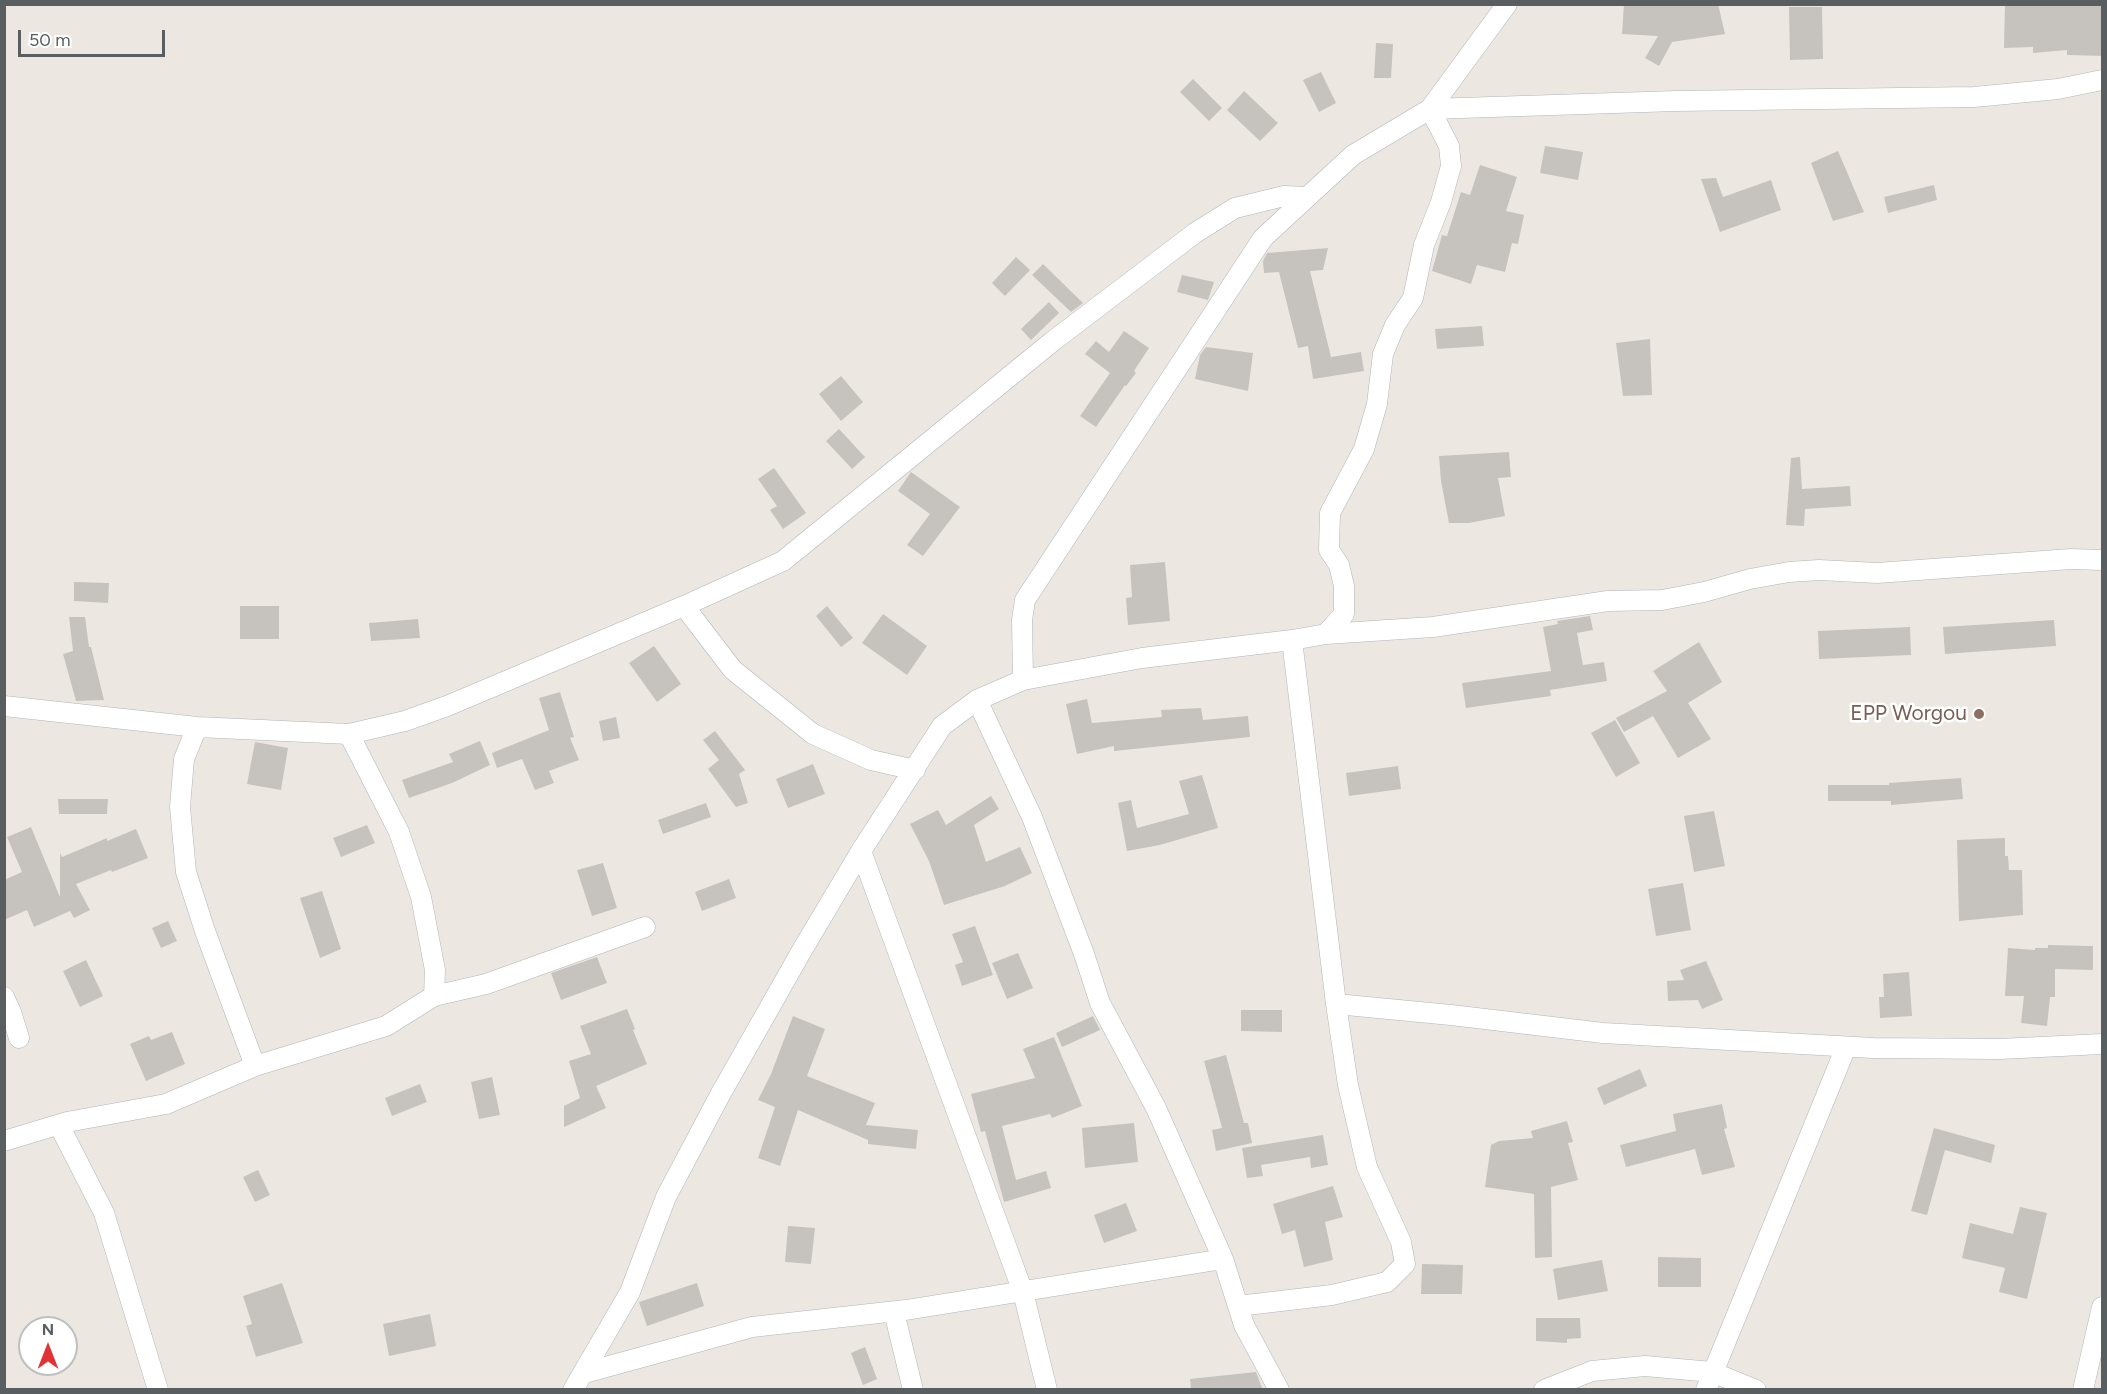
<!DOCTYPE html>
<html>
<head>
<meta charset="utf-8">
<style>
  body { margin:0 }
  #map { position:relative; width:2107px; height:1394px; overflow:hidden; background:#ece8e1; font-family:Figtree,sans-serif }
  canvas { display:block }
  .frame { position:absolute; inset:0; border:6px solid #595e61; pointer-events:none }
  .north { position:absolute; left:18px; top:1316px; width:60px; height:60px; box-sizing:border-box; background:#fff; border:2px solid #bdbfc0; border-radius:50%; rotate:0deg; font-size:16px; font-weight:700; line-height:24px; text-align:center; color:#595e61 }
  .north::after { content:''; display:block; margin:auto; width:21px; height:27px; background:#e13236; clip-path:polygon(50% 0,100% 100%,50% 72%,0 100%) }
  .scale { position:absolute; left:18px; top:30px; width:147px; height:27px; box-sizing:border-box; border:3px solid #595e61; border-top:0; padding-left:8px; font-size:18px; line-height:21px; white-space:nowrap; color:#595e61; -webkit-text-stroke:4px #fff; paint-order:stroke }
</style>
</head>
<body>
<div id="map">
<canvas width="2107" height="1394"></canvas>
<div class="frame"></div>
<div class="north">N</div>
<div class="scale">50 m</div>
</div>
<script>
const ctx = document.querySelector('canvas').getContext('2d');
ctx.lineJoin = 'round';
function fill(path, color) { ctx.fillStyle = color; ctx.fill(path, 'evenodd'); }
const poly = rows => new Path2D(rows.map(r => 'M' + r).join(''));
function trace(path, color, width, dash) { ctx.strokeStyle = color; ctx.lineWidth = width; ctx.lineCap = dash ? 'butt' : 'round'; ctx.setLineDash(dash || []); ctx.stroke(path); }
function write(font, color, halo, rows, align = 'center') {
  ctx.font = font + ' Figtree,sans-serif'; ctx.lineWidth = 5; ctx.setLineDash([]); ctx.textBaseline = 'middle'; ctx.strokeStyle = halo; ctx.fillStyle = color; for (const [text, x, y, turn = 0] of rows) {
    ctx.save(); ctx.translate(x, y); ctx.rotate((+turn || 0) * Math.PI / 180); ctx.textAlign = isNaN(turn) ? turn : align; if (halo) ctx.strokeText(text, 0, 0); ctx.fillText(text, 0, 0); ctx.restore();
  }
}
fill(poly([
  [1624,4,1718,4,1725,34,1672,42,1659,66,1645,58,1658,36,1622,34],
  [2005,4,2103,4,2103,56,2067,55,2067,50,2033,53,2033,47,2004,48],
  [1789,7,1822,7,1823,59,1790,60],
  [1376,43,1393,44,1391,78,1374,78],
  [1321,72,1336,103,1319,112,1303,80],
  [1193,79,1222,108,1209,121,1180,92],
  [1244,91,1278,123,1260,141,1227,110],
  [1545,146,1583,152,1578,180,1540,173],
  [1838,151,1864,212,1833,221,1811,163],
  [1480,165,1517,177,1506,211,1524,215,1518,244,1512,243,1505,272,1477,265,1471,284,1432,271,1442,235,1447,236,1461,192,1470,195],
  [1716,178,1723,197,1771,180,1781,210,1720,232,1701,179],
  [1934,185,1937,200,1888,213,1884,197],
  [1328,248,1323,270,1310,271,1331,357,1361,352,1364,371,1313,379,1308,346,1298,348,1279,272,1264,273,1263,261,1267,253],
  [1016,257,1030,270,1005,296,992,283],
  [1043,264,1083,303,1071,312,1032,275],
  [1182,275,1214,282,1208,300,1177,292],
  [1049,302,1059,313,1031,340,1021,329],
  [1482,326,1484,346,1437,349,1435,329],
  [1124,331,1149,348,1134,371,1136,373,1126,386,1125,385,1096,427,1080,416,1110,373,1085,354,1096,341,1109,352],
  [1650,339,1652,395,1623,396,1616,343],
  [1206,347,1253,353,1248,391,1195,379,1200,355],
  [841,376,863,402,841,421,819,394],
  [839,429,865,457,852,469,826,441],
  [1509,452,1511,477,1498,478,1505,516,1469,523,1449,523,1441,481,1439,456],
  [1800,457,1802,489,1850,486,1851,506,1805,509,1804,526,1786,525,1791,458],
  [774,468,806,513,783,529,770,510,777,506,758,479],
  [911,472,960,507,923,556,907,545,930,514,898,491],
  [1165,562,1170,621,1128,625,1126,598,1132,597,1130,565],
  [74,582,109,583,108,603,74,601],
  [240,606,279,606,279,639,240,639],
  [827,606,853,638,841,647,816,616],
  [883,614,927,646,907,675,862,643],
  [1590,616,1593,630,1577,633,1583,665,1604,662,1607,681,1550,690,1551,696,1466,708,1462,683,1551,671,1543,627,1558,624,1557,621],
  [69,617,85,617,89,647,91,647,104,700,76,701,63,654,73,651],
  [418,619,420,638,371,641,369,623],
  [2054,620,2056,646,1945,654,1943,627],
  [1910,627,1911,655,1819,659,1818,631],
  [1699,642,1722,682,1688,703,1711,739,1678,758,1653,716,1624,732,1616,718,1667,691,1653,671],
  [654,646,681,684,657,702,629,663],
  [560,692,574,737,570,738,579,760,549,771,554,783,535,790,522,759,497,768,492,753,549,730,539,698],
  [1087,699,1092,723,1162,717,1161,710,1201,708,1203,720,1248,716,1250,737,1114,751,1114,746,1077,754,1066,704],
  [616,717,620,738,603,741,599,721],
  [1615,720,1640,763,1616,777,1591,733],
  [715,731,745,770,739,774,748,803,736,807,708,769,719,760,703,740],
  [480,741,490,765,452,783,409,798,402,780,453,762,449,754],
  [255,742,288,748,281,790,247,784],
  [813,764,825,794,788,808,776,779],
  [1398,766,1401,789,1349,796,1346,773],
  [1202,775,1218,828,1160,845,1127,851,1118,803,1131,800,1137,828,1189,814,1179,781],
  [1961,778,1963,799,1891,805,1891,801,1828,801,1828,785,1889,785,1889,783],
  [991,796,999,809,974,825,986,862,1020,847,1032,873,1005,886,944,905,929,861,910,824,938,810,946,825],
  [58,799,108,799,107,814,59,814],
  [706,803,711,817,663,834,658,820],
  [1714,811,1725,866,1694,872,1684,816],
  [367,825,375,843,341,857,333,838],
  [31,827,60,897,60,853,62,857,107,838,107,841,136,829,148,858,112,872,111,870,76,884,90,910,74,918,70,911,34,927,27,910,4,920,4,880,22,872,7,837],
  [2005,838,2005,856,2008,856,2009,870,2022,870,2023,915,1959,921,1957,840],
  [603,863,617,908,592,916,577,870],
  [729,879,736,898,702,911,695,892],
  [1683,883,1691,930,1656,936,1648,889],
  [322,891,341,949,320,958,300,898],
  [168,921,177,941,161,948,152,928],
  [975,926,993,975,962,986,955,965,963,962,952,934],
  [2048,945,2093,946,2093,970,2055,969,2055,997,2050,997,2047,1026,2021,1023,2024,996,2005,996,2008,948,2035,950,2035,948,2048,948],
  [1018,953,1033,988,1007,999,992,963],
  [597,957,607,983,561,1000,551,973],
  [86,960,103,996,80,1007,63,971],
  [1706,961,1723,1000,1702,1009,1698,1000,1668,1001,1667,981,1684,980,1680,970],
  [1909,972,1912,1016,1880,1018,1879,997,1884,997,1883,974],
  [627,1009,635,1029,633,1030,647,1064,596,1086,606,1108,564,1127,564,1106,580,1098,569,1061,591,1054,580,1026],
  [1241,1010,1282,1010,1282,1032,1241,1031],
  [793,1016,825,1029,807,1076,875,1103,866,1125,918,1130,916,1149,868,1144,868,1140,798,1110,780,1166,758,1158,775,1107,758,1100,771,1074],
  [1093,1016,1100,1030,1062,1047,1056,1033],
  [172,1032,185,1064,146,1081,130,1044,149,1036,151,1040],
  [1054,1037,1082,1106,1052,1118,1050,1114,1002,1126,1016,1180,1046,1171,1051,1188,1004,1202,985,1131,981,1132,971,1094,1035,1078,1023,1049],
  [1226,1055,1244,1123,1248,1123,1252,1143,1216,1151,1212,1130,1222,1128,1204,1061],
  [1640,1069,1647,1086,1604,1105,1597,1088],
  [492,1077,500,1115,479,1119,471,1082],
  [420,1084,427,1102,392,1116,385,1098],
  [1722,1104,1727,1128,1724,1129,1735,1167,1702,1175,1695,1149,1626,1167,1620,1145,1676,1131,1673,1114],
  [1567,1121,1573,1142,1568,1143,1578,1180,1551,1187,1552,1257,1535,1258,1534,1194,1485,1187,1491,1145,1499,1141,1533,1138,1531,1131],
  [1134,1123,1138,1162,1085,1168,1082,1128],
  [1934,1128,1995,1145,1991,1163,1945,1150,1927,1215,1911,1211],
  [1323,1135,1328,1165,1311,1168,1310,1157,1261,1165,1263,1176,1247,1178,1242,1148],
  [258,1170,270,1195,255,1202,243,1177],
  [1333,1186,1343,1217,1325,1222,1333,1260,1304,1267,1295,1230,1282,1234,1273,1204],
  [1126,1203,1137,1231,1104,1243,1094,1215],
  [2020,1207,2047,1213,2027,1299,1999,1292,2005,1268,1962,1258,1970,1223,2013,1234],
  [788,1226,815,1228,811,1264,785,1262],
  [1658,1257,1701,1258,1701,1287,1658,1287],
  [1602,1260,1608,1291,1558,1300,1553,1269],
  [1422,1264,1463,1265,1462,1294,1421,1294],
  [282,1283,303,1343,256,1357,246,1326,252,1324,243,1296],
  [697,1283,704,1306,647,1326,639,1302],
  [430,1314,436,1346,389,1356,383,1324],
  [1536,1318,1580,1318,1581,1338,1567,1339,1567,1343,1536,1341],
  [865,1347,877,1379,863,1385,851,1353],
  [1256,1372,1262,1388,1191,1389,1190,1379]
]), '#c6c3be');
const street = poly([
  [684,606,733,670,813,734,871,760,915,770],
  [1326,634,1344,614,1344,586,1339,565,1329,550,1330,513,1364,449,1377,404,1383,354,1395,325,1413,298,1424,245,1441,202,1451,166,1449,146,1430,109,1676,101,1974,97,2058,89,2102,80],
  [1023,680,1142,658,1292,640,1326,634,1433,627,1608,601,1662,600,1704,592,1750,579,1789,572,1819,570,1877,573,2071,559,2102,560],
  [977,700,1032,817,1084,954,1100,1003,1156,1108,1223,1259,1244,1325,1279,1390],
  [4,706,197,727,349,734,405,721,447,706,684,606,783,561,1053,341,1195,233,1235,208,1284,196,1306,197],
  [197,727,184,759,180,807,186,872,205,931,255,1066],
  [861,851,1023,1292,1047,1390],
  [434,996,486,984,645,927],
  [4,997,11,1012,19,1038],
  [1336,1004,1451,1015,1603,1033,1873,1048,2000,1049,2102,1044],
  [59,1125,104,1213,158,1390],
  [4,1141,67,1122,166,1104,255,1066,386,1026,434,996,435,970,421,897,399,832,349,734],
  [1238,1306,1332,1295,1387,1282,1405,1264,1401,1242,1367,1167,1348,1085,1336,1004,1292,640],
  [894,1312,913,1390],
  [584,1373,752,1327,906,1310,1223,1259],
  [573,1390,630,1292,666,1197,720,1095,801,952,861,851,942,726,977,700,1023,680,1022,620,1025,600,1263,238,1353,155,1430,109,1507,4],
  [1544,1390,1592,1371,1645,1366,1712,1372,1756,1390],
  [1706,1390,1846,1047],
  [2083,1390,2102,1307]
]);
trace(street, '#b2b4b8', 21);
trace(street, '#fff', 20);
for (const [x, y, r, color] of [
  [1979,714,6,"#8d6e63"]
]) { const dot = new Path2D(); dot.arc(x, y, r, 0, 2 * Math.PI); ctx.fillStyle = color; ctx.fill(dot); trace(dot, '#fff', 2); }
write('21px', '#785e54', '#fff', [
  ["EPP Worgou",1967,714]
], 'right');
</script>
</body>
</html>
